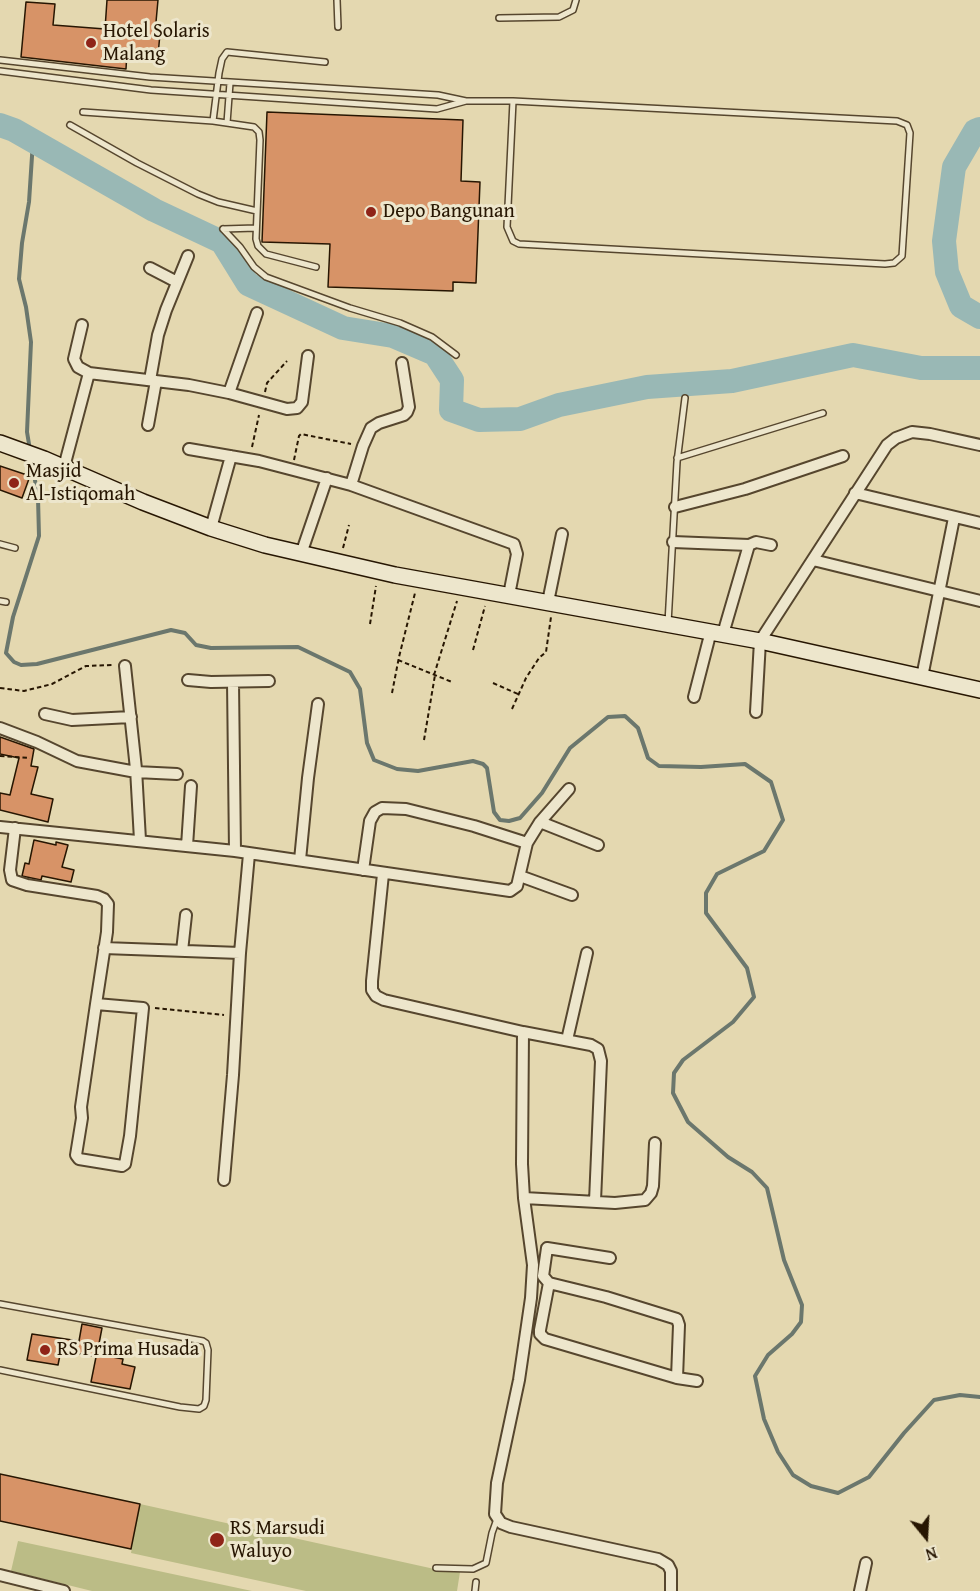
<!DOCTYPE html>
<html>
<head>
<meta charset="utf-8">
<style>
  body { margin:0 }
  #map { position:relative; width:980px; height:1591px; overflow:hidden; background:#e4d8b0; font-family:"Gentium Book Plus",serif }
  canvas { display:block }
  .north { position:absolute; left:896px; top:1507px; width:60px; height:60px; -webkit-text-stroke:4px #ede6cc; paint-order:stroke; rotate:162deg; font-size:16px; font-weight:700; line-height:24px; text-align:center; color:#271602 }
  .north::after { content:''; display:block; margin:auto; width:21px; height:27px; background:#271602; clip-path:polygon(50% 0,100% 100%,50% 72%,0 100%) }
</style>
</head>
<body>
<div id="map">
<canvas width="980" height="1591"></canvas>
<div class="north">N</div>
</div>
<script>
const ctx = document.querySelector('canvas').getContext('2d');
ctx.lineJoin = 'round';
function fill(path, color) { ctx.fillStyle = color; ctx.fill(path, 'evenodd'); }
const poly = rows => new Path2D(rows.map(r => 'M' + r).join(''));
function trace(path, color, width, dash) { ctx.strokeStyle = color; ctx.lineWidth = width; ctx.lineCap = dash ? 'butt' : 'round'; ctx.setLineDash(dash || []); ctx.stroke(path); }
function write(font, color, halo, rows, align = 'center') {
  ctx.font = font + ' "Gentium Book Plus",serif'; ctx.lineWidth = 6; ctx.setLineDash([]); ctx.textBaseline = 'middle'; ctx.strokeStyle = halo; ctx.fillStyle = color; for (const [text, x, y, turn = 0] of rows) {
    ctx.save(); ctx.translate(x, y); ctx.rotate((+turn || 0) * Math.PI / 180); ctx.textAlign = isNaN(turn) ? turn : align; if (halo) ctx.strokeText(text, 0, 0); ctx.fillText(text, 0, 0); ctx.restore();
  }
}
fill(poly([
  [140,1504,448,1572,460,1572,457,1591,306,1591,131,1553],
  [18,1541,252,1591,92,1591,11,1571]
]), '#bbbc86');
trace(poly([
  [30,450,27,432,31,342,26,307,19,279,22,243,29,202,33,141],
  [31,457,38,498,39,536,13,617,6,653,14,662,21,665,37,664,171,630,185,633,196,645,211,648,298,647,350,672,360,689,367,743,374,760,397,769,418,771,473,761,483,764,487,768,494,812,500,820,509,821,520,818,542,793,570,748,608,717,625,716,638,728,648,758,659,766,701,767,745,764,771,782,783,820,764,851,717,874,706,893,706,913,747,968,754,997,733,1022,683,1060,674,1073,673,1093,688,1122,728,1157,752,1172,767,1188,784,1260,802,1305,801,1322,792,1334,768,1355,755,1376,764,1419,778,1452,793,1475,811,1486,838,1493,869,1477,904,1433,934,1400,960,1395,980,1397]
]), '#6b776d', 4);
trace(poly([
  [0,125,14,130,154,210,222,242,248,284,343,328,393,336,435,354,452,380,451,410,479,420,520,419,559,405,647,387,732,381,853,355,921,368,980,368],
  [980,129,975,131,954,167,944,241,947,272,961,306,980,317]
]), '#99b8b5', 24);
const building = poly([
  [107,0,158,0,155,33,160,34,158,55,127,52,126,69,21,57,26,2,55,4,53,25,105,29,107,0],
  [267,112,463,120,461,181,480,182,476,283,453,282,453,291,328,287,330,244,262,242,267,112],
  [0,466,30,476,22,498,0,490,0,466],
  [0,737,34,749,31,766,38,767,31,794,53,799,48,822,0,810,0,793,10,795,19,758,0,754,0,737],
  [34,840,56,845,56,842,68,845,62,867,74,870,71,882,42,876,41,880,22,876,25,863,29,864,34,840],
  [82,1324,102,1328,97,1354,123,1359,122,1364,135,1367,130,1389,91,1382,96,1357,61,1350,58,1365,27,1360,32,1334,79,1341,82,1324],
  [0,1474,140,1504,131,1549,0,1521,0,1474]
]);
fill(building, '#d79367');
trace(building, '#271602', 1.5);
const lane = poly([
  [337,0,338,27],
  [499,18,559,17,573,10,576,0],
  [0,60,150,77,438,95,466,101],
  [0,71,151,90,437,109,466,101,513,101,897,121,907,125,910,133,902,256,894,263,885,264,519,244,513,241,507,227,513,101],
  [83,112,213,121,254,127,259,132,260,140,256,239,258,246,266,254,316,267],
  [213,121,219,73,222,59,227,52,325,62],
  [227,123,230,83],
  [70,125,137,163,198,194,218,202,257,211],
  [223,229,240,247,254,267,266,277,350,308,400,323,432,337,456,355],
  [223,229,256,228],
  [677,458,823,413],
  [0,544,15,548],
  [0,601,6,602],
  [668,623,677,462,685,398],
  [0,1304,203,1341,206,1343,208,1350,206,1400,204,1406,199,1409,180,1407,0,1370],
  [436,1568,473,1569,486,1563,492,1533,497,1519],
  [475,1591,476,1582]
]);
const street = poly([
  [150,268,177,282],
  [82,325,74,359,78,367,89,373,189,385,229,393,287,409,297,408,302,402,308,356],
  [150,380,158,335,166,310,188,256],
  [229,393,257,313],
  [148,425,156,381],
  [189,449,259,461,351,485,514,544,517,554,509,595],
  [64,467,89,373],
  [351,485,363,446,371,428,379,423,404,415,407,412,409,407,402,363],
  [855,493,980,523],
  [675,507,745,489,843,456],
  [211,528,231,456],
  [673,542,749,545],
  [301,554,327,478],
  [813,560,980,601],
  [548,602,562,534],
  [723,634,749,545,756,542,771,545],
  [125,666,136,769,140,840],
  [922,677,954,518],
  [188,680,211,682,269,681],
  [233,682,235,851],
  [694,697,711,631],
  [756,712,760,641,887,445,896,438,912,432,930,434,980,445],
  [45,714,72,720,131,717],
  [0,728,37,742,77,761,136,772,177,774],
  [540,822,598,845],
  [0,827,235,851,510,891,517,886,527,843,540,822,569,789],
  [15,828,10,870,12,880,27,885,97,896,104,899,108,904,107,932,96,1004,81,1107,82,1118,76,1155,79,1159,122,1166,125,1164,130,1136,143,1008,96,1004],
  [187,846,191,786],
  [300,860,308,778,318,704],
  [363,870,370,821,375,812,382,808,406,809,474,826,527,843],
  [383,874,372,981,372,990,376,996,384,1000,523,1032,591,1045,598,1049,601,1061,595,1201],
  [520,876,572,895],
  [104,948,240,953],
  [182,951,186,915],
  [523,1032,522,1164,524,1198,533,1265,531,1298,519,1380,497,1483,495,1514,501,1523,511,1527,658,1559,668,1565,671,1571,671,1591],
  [567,1040,587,953],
  [224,1180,233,1075,240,953,249,854],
  [524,1198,615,1203,645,1200,651,1193,653,1186,655,1143],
  [549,1283,543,1276,547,1248,610,1258],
  [677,1378,679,1325,677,1319,606,1297,549,1283,540,1330,540,1334,545,1339,677,1378,697,1381],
  [0,1575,64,1591],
  [860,1591,866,1563]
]);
const secondary = poly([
  [0,443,44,459,143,502,211,528,265,545,395,575,760,641,980,690]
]);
trace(lane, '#56462e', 8);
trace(street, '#56462e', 14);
trace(secondary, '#271602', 18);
trace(poly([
  [265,392,267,383,287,361],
  [252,447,259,415],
  [294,460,299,436,301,434,351,444],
  [343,548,349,525],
  [370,624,376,586],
  [473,650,485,606],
  [398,660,452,682],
  [434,675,457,601],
  [493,683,518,694],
  [0,688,24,691,52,684,86,666,113,665],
  [392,693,399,657,415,593],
  [512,709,526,678,539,658,546,652,551,617],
  [424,740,435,675],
  [0,756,30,758],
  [155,1008,224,1015]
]), '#271602', 2, [4.5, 3]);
trace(lane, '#ede6cc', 5);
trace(street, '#ede6cc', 10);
trace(secondary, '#ede6cc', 15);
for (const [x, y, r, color] of [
  [91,43,6,"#8f2418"],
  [371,212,6,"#8f2418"],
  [14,483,6,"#8f2418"],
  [45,1350,6,"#8f2418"],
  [217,1540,8,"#8f2418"]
]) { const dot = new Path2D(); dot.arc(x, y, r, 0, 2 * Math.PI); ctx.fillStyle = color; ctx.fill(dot); trace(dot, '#ede6cc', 2); }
write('20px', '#271602', '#ede6cc', [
  ["Hotel Solaris",103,32],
  ["Malang",103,55],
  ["Depo Bangunan",383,212],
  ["Masjid",26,472],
  ["Al-Istiqomah",26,495],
  ["RS Prima Husada",57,1350],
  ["RS Marsudi",230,1529],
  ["Waluyo",230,1552]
], 'left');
</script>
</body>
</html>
